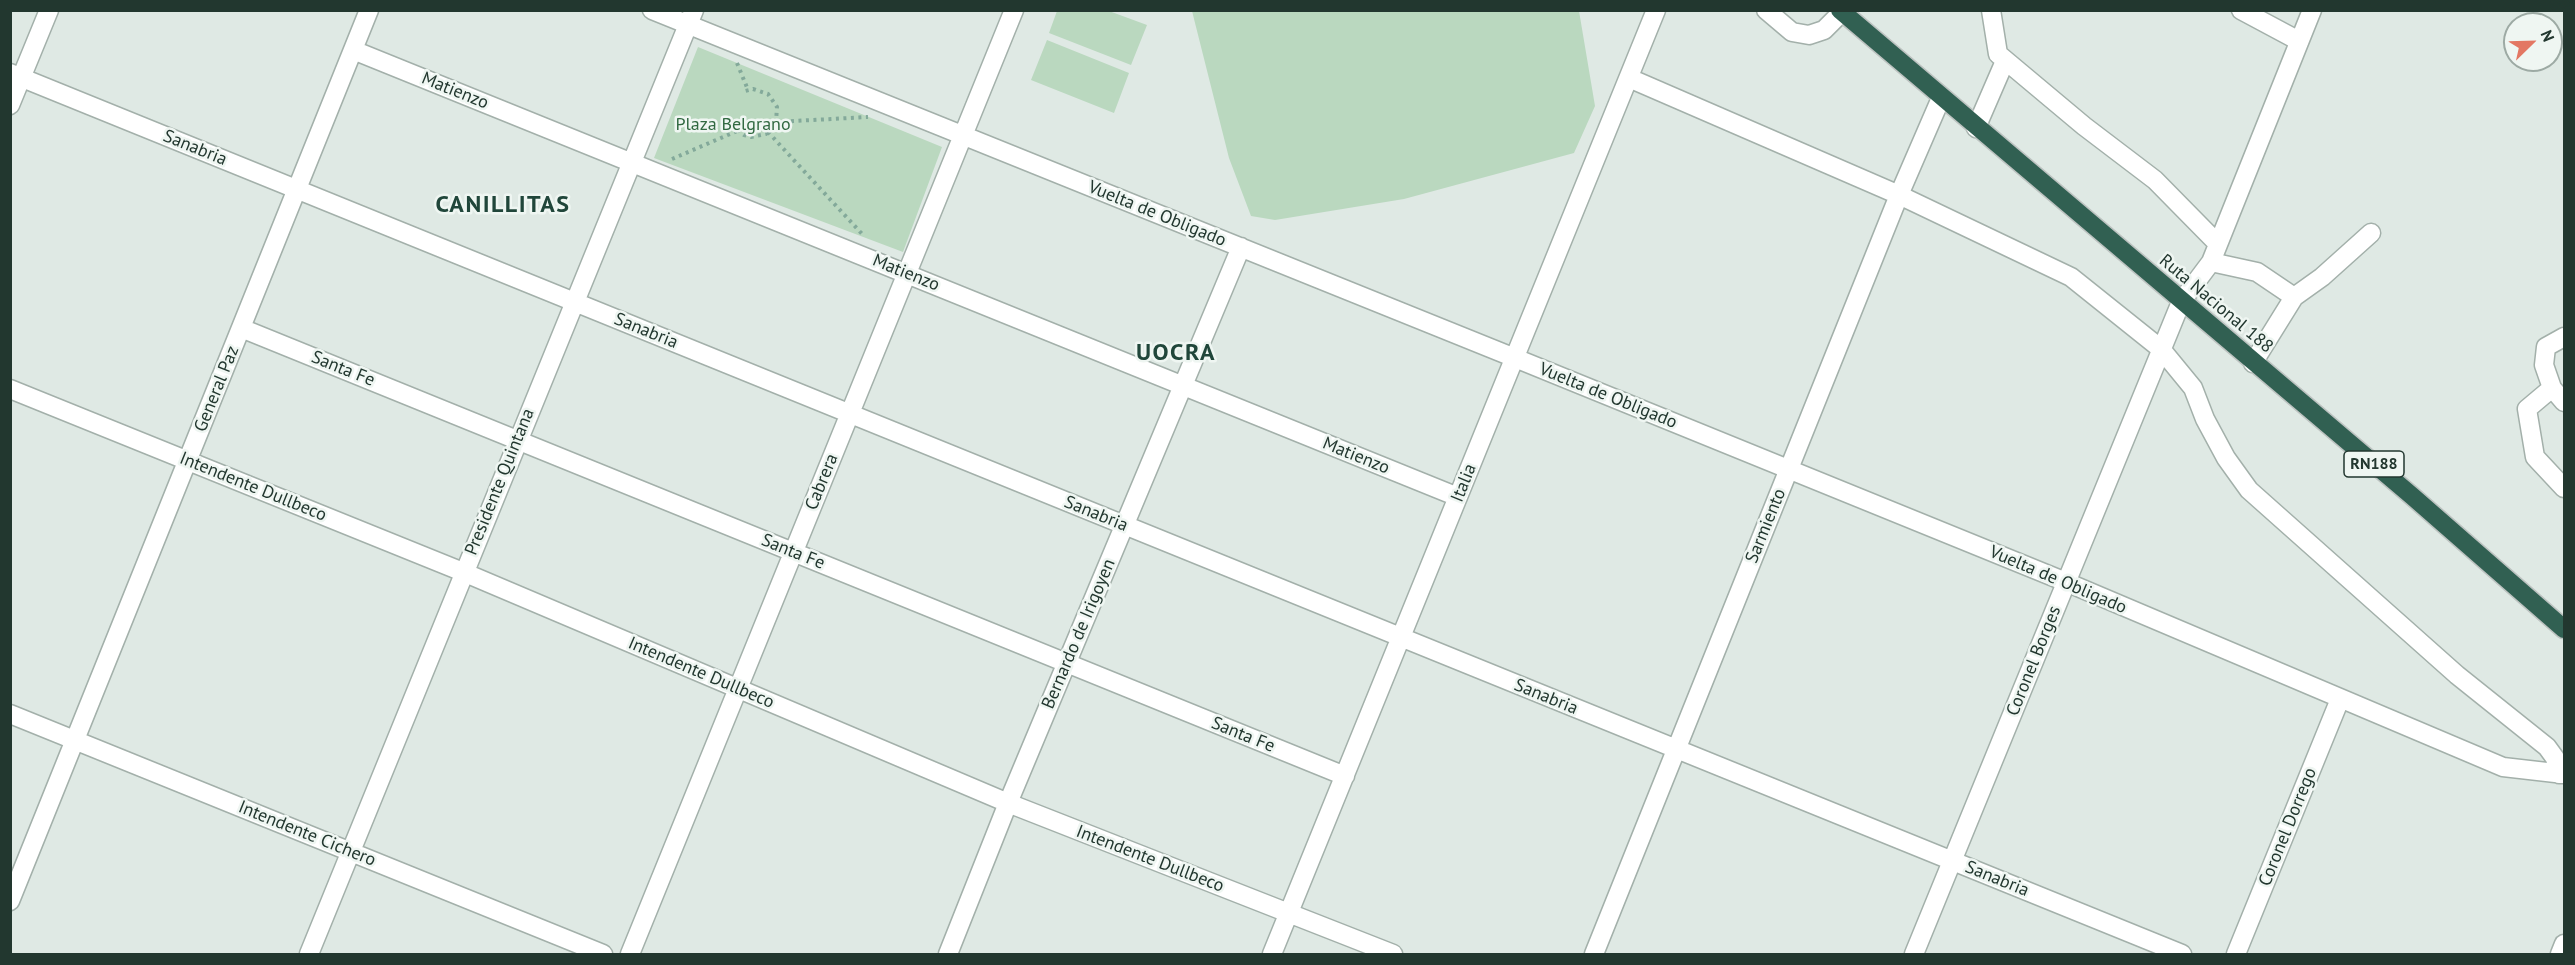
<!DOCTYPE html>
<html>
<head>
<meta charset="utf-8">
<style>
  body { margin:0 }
  #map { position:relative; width:2575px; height:965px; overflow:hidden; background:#dfe9e4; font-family:"PT Sans",sans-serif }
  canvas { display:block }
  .frame { position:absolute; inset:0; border:12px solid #22372f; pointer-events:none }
  .north { position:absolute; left:2503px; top:12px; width:60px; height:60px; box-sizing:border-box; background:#eff6f2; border:2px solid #9daaa4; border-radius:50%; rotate:67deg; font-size:16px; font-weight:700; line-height:24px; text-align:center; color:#22372f }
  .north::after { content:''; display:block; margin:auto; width:21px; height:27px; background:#e37763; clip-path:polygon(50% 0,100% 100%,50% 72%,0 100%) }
</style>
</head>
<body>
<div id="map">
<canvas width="2575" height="965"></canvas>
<div class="frame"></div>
<div class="north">N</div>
</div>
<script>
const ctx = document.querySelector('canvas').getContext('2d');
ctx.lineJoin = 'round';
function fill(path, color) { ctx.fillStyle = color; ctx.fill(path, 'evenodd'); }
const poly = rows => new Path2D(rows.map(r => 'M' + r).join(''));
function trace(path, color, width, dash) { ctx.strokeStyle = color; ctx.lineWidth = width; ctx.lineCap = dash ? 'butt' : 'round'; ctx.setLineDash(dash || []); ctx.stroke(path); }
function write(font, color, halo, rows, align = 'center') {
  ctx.font = font + ' "PT Sans",sans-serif'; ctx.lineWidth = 5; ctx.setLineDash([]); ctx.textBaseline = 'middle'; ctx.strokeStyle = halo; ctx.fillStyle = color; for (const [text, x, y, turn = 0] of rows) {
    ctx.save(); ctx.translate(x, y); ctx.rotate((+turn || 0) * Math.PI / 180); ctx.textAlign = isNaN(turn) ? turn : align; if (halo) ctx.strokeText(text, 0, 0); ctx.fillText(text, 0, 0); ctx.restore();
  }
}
fill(poly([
  [1057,11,1109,11,1147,25,1131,65,1049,33],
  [1192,11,1579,11,1595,106,1574,153,1404,199,1275,220,1251,216,1229,158],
  [1047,40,1129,73,1114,113,1031,80],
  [698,47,942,147,903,252,654,158]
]), '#bad8bf');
const minor = poly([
  [652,10,1515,358,2066,582,2503,767,2564,774],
  [1766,10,1792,32,1809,35,1824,30,1842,12],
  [1991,10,1998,54,2084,126,2155,180,2218,244],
  [2241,10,2299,41],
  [353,50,1458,497],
  [10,73,2182,954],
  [1629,78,1899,195,2071,277,2161,349,2193,388,2205,419,2226,458,2249,490,2457,675,2547,747,2555,758,2559,774],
  [10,105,49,10],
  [1976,128,2005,61],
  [2211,262,2257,272,2294,297,2322,277,2371,233],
  [241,328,1345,776],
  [2564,337,2546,347,2544,365,2552,388,2564,402],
  [2253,363,2294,297],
  [2552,388,2527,409,2535,457,2564,488],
  [10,389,463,572,1008,803,1393,954],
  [10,714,603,954],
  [10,901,369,10],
  [309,954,694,10],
  [630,954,1014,10],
  [948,954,1008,803,1241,247],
  [1272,954,1656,10],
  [1594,954,1899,195,1941,98],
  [1914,954,2181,302,2211,262,2312,10],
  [2236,954,2340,699],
  [2560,954,2564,944]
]);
const highway = poly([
  [1840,10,2412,496,2564,629]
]);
trace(minor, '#a3b0aa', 21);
trace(highway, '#bdc3c1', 21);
trace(poly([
  [737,63,748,90],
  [776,122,868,117],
  [732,125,744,135,751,137,766,134,776,122,777,107,768,94,753,89,745,91],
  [768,132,863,235],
  [672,159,737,131]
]), '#83a99a', 4, [3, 4.5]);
trace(minor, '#fff', 18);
trace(highway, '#316052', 18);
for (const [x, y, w] of [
  [2374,464,60]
]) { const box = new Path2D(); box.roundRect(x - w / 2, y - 13, w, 26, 4.5); ctx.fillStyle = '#eff6f2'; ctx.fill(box); trace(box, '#22372f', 1.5); }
write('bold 16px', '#22372f', null, [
  ["RN188",2374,464]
]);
write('18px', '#22372f', '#eff6f2', [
  ["Matienzo",455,91,22],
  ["Sanabria",195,148,22],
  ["Vuelta de Obligado",1157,214,22],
  ["Matienzo",906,273,22],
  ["Ruta Nacional 188",2216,304,40],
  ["Sanabria",646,331,22],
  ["Santa Fe",343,369,22],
  ["General Paz",217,389,-68],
  ["Vuelta de Obligado",1608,396,22],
  ["Matienzo",1356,456,22],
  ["Presidente Quintana",500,482,-68],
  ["Cabrera",822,482,-68],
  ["Italia",1464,483,-68],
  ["Intendente Dullbeco",253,487,22],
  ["Sanabria",1096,514,22],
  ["Sarmiento",1766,526,-68],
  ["Santa Fe",793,552,22],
  ["Vuelta de Obligado",2058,580,23],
  ["Bernardo de Irigoyen",1079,634,-67],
  ["Coronel Borges",2034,661,-68],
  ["Intendente Dullbeco",701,673,23],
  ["Sanabria",1546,697,22],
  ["Santa Fe",1243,735,22],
  ["Coronel Dorrego",2288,827,-68],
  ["Intendente Cichero",307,834,22],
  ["Intendente Dullbeco",1150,859,21],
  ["Sanabria",1997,879,22]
]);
write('18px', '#316941', '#eff6f2', [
  ["Plaza Belgrano",733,125]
]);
ctx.letterSpacing = '1.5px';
write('bold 24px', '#20463a', '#eff6f2', [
  ["CANILLITAS",503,205],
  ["UOCRA",1176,353]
]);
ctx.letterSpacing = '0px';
</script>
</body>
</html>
